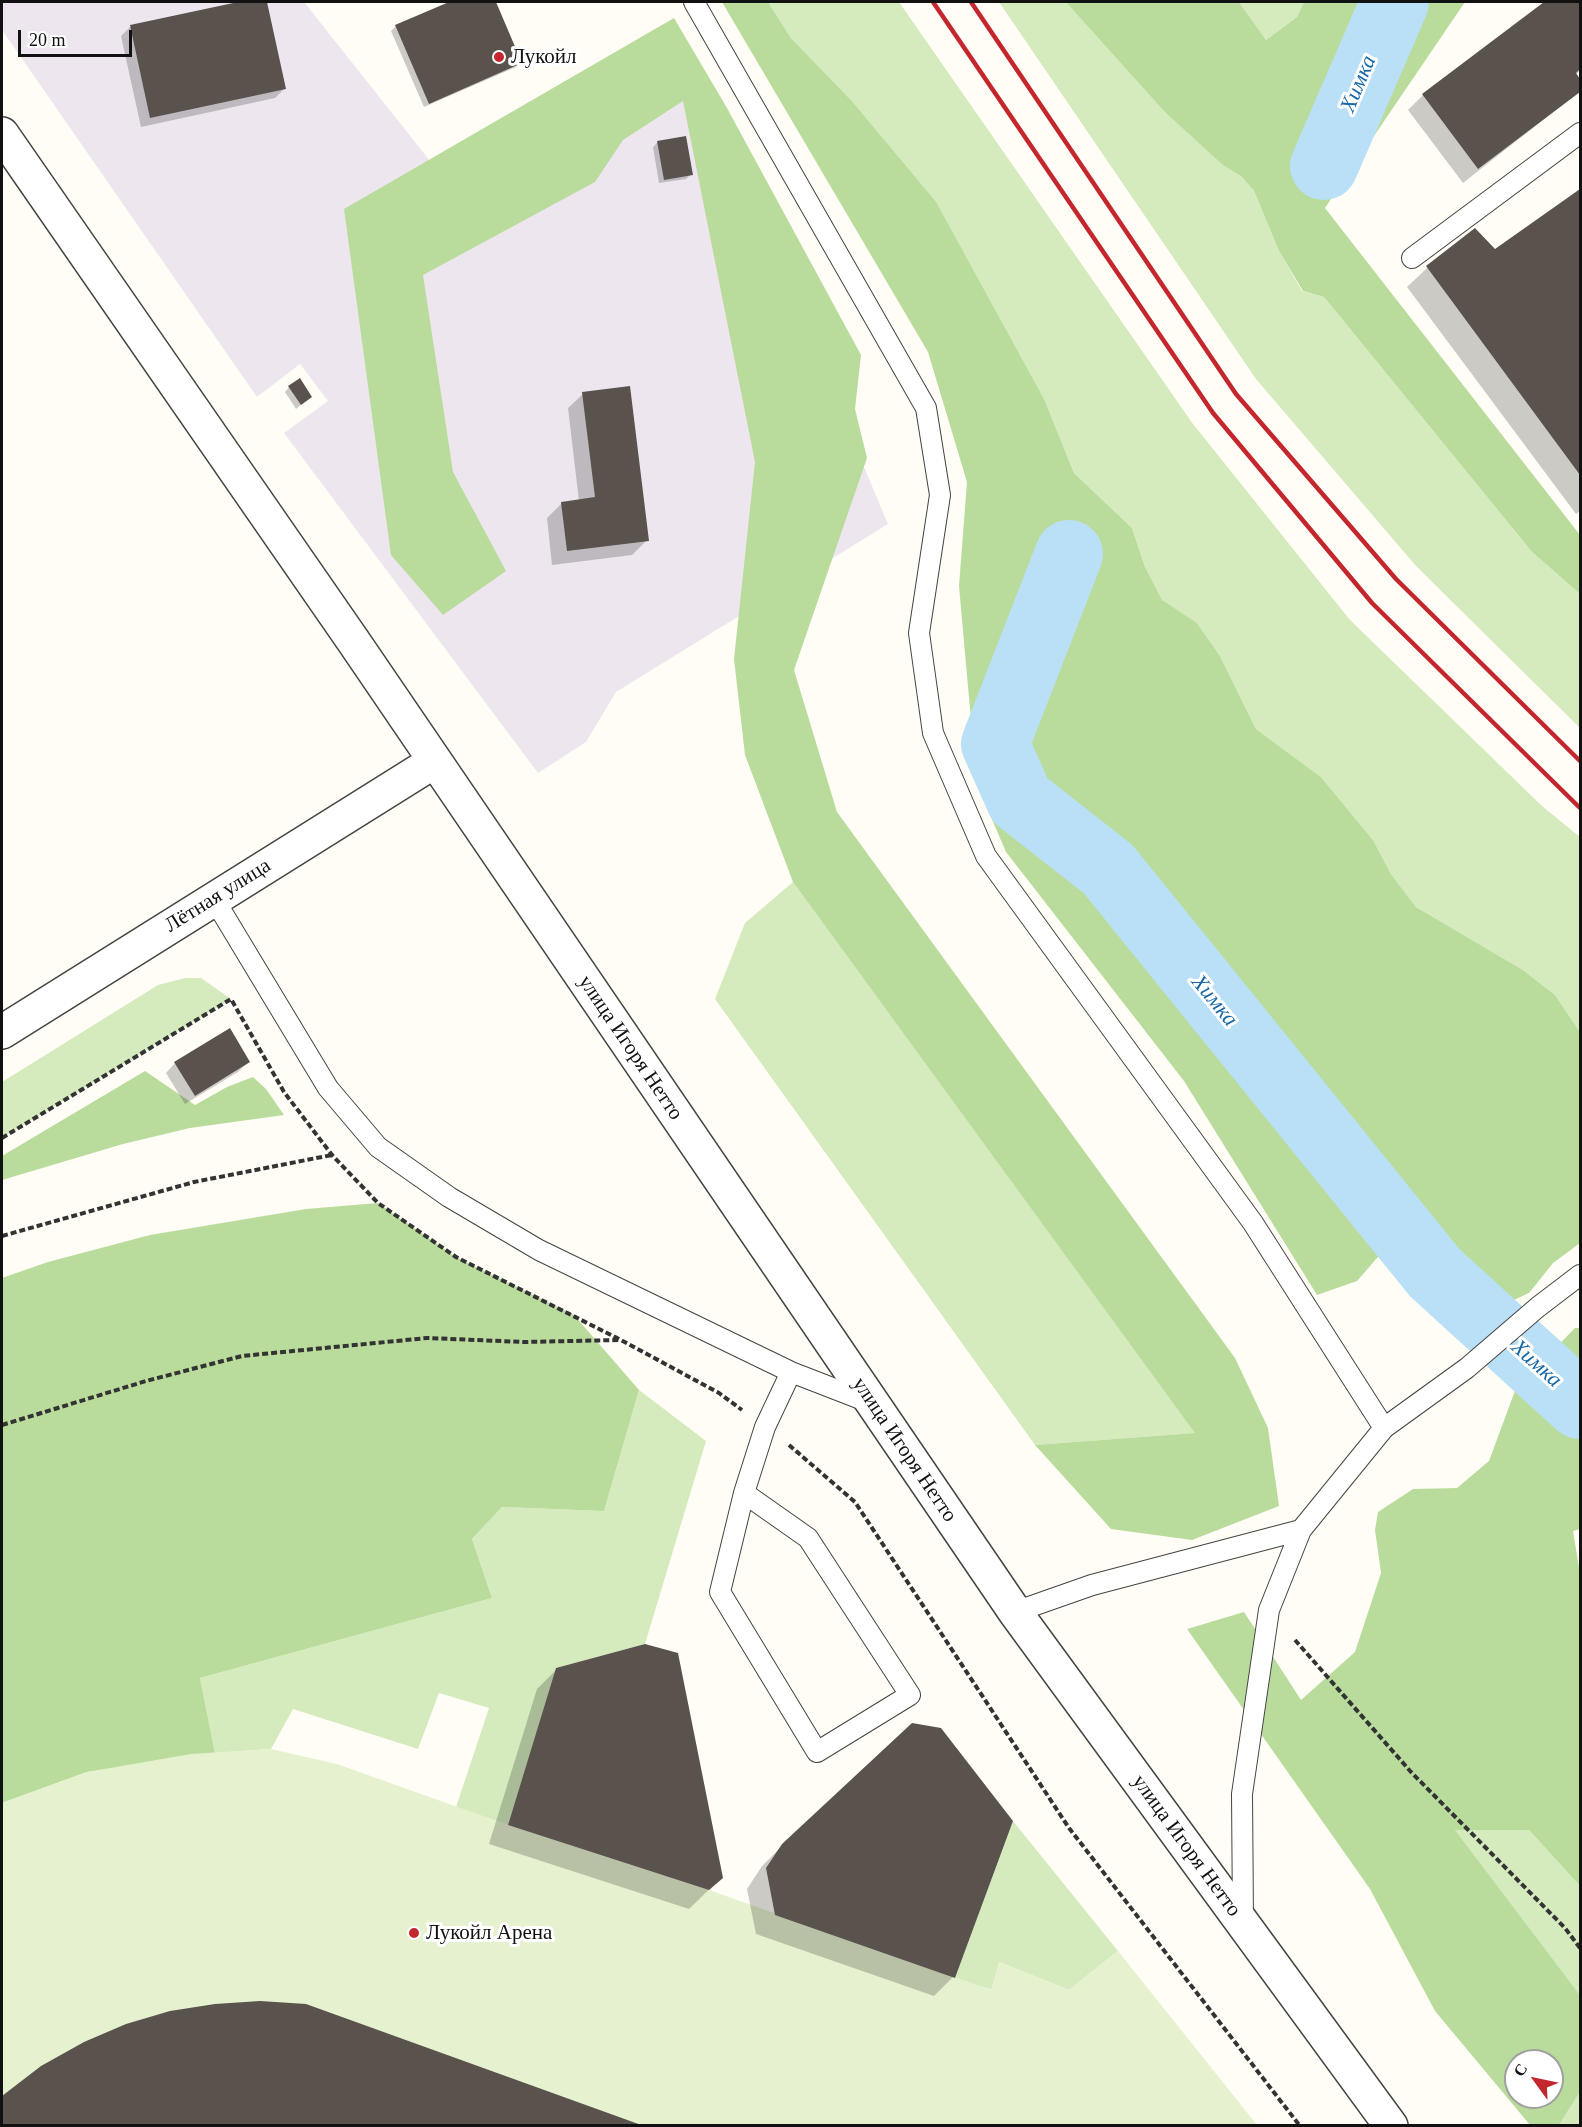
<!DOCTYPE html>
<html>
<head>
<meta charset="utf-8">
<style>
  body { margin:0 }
  #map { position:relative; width:1582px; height:2127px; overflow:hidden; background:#fffdf5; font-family:"Times New Roman",serif }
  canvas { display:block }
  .frame { position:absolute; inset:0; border:3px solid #111; pointer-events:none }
  .north { position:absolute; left:1504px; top:2049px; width:60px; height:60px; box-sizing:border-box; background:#fff; border:2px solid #a0a0a0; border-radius:50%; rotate:303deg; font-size:16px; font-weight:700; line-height:24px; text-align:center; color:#111 }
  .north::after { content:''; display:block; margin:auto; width:21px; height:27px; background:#c4262e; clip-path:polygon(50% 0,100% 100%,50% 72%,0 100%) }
  .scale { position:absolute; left:18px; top:30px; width:114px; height:27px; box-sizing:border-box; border:3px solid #111; border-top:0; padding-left:8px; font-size:18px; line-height:21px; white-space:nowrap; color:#111; -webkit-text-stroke:4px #fff; paint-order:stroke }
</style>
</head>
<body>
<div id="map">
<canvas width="1582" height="2127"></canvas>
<div class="frame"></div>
<div class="north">С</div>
<div class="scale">20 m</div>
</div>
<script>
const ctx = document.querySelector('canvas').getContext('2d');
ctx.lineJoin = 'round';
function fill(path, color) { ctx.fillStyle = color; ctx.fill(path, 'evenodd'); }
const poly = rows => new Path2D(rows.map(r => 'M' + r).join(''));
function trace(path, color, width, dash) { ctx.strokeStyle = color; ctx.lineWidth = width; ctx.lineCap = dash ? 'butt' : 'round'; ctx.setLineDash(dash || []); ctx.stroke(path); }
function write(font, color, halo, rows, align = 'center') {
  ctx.font = font + ' "Times New Roman",serif'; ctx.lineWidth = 6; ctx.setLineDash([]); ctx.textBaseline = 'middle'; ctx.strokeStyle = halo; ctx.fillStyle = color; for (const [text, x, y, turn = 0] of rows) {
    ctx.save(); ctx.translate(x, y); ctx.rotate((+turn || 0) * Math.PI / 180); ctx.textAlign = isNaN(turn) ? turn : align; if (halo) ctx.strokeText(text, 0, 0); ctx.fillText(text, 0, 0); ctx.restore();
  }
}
fill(poly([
  [2,2,304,2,442,176,704,87,888,524,616,692,586,742,538,773,284,433,328,401,300,364,257,397,2,30]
]), '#eee6ef');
fill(poly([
  [768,2,899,2,1193,424,1350,620,1542,806,1580,837,1580,1032,1555,995,1523,970,1416,907,1391,874,1373,840,1321,777,1256,729,1220,656,1197,623,1162,601,1145,567,1132,528,1074,473,1045,401,850,99,791,38],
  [999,2,1066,2,1224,166,1241,176,1254,191,1279,251,1302,291,1324,297,1532,552,1580,594,1580,728,1416,566,1256,379],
  [1239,2,1304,2,1297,17,1266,40],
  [793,882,1196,1433,1035,1445,715,999,745,923],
  [185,978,201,978,231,999,2,1138,2,1082,158,985],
  [639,1390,706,1441,645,1644,556,1668,508,1825,456,1807,489,1708,439,1693,418,1749,293,1709,271,1749,215,1753,200,1678,492,1598,472,1539,502,1507,604,1511],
  [1013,1821,1118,1951,1069,1990,999,1962,992,1990,955,1978],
  [1454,1829,1529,1830,1580,1886,1580,1995],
  [1580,2092,1580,2125,1559,2125]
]), '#d5ebbd');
fill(poly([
  [722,2,768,2,791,38,850,99,936,202,1045,401,1074,473,1132,528,1145,567,1162,600,1197,623,1220,656,1256,729,1321,777,1373,840,1391,874,1416,907,1523,970,1555,995,1580,1032,1580,1243,1553,1263,1529,1293,1490,1311,1449,1314,1433,1303,1425,1284,1403,1250,1384,1250,1357,1281,1317,1295,1184,1081,1006,852,979,789,970,709,959,586,967,482,928,352],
  [1066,2,1239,2,1266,40,1297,17,1304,2,1465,2,1325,208,1580,535,1580,594,1532,552,1324,297,1303,291,1279,251,1254,191,1241,176,1224,166,1165,112],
  [674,18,727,108,861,355,855,409,867,458,794,670,837,812,1235,1358,1268,1428,1279,1506,1192,1540,1111,1529,1035,1445,1195,1433,793,882,745,755,734,659,755,462,683,101,623,140,595,182,423,275,453,472,506,571,443,615,391,555,344,209],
  [145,1071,195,1105,227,1087,253,1077,266,1089,284,1115,190,1128,123,1144,2,1180,2,1156],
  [378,1203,456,1257,574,1315,639,1390,604,1511,502,1507,472,1539,492,1598,200,1678,215,1753,87,1772,2,1803,2,1278,48,1262,150,1235,306,1209],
  [1575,1328,1580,1328,1580,1529,1573,1531,1580,1573,1580,1886,1529,1830,1455,1830,1580,1995,1580,2092,1559,2125,1530,2125,1435,2011,1370,1889,1187,1629,1244,1612,1301,1700,1355,1652,1381,1573,1375,1530,1378,1512,1413,1489,1457,1488,1489,1461,1516,1388],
  [1516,2061,1552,2061,1552,2097,1516,2097]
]), '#b9dc9c');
fill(poly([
  [271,1749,337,1764,508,1825,709,1890,991,1990,999,1962,1069,1990,1118,1951,1257,2125,2,2126,2,1803,87,1772,191,1754]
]), '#e6f2cf');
fill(poly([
  [245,2,266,2,285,88,275,98,141,127,121,36,131,26],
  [453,2,494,2,520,63,516,67,424,107,391,31,396,26],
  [1547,2,1580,2,1580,71,1575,75,1580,82,1580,91,1463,183,1408,110,1423,95],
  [658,142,691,174,686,179,659,183,653,147],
  [1580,191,1580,511,1576,514,1407,287,1427,268,1475,230,1495,251],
  [289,387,310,397,296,409,285,392],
  [583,394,647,540,632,555,552,565,547,518,562,503,579,501,568,408],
  [248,1062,238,1072,185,1104,166,1073,175,1063],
  [557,1669,721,1878,689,1909,489,1844,537,1689],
  [783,1845,953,1977,934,1996,756,1934,747,1889,762,1866]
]), '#0003');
trace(poly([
  [1324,166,1395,2],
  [1069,554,995,744,1020,800,1108,869,1435,1273,1580,1405]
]), '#b9e0f7', 68);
fill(poly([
  [238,2,267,2,286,89,150,118,130,25],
  [449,2,496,2,522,63,429,104,395,25],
  [1544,2,1580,2,1580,69,1576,73,1580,79,1580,92,1478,169,1422,94],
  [686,136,693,175,664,180,657,141],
  [1580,189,1580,475,1426,266,1475,228,1495,249],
  [300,378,312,397,301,405,288,386],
  [630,386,649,541,567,551,561,502,595,497,582,392],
  [230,1028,250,1062,195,1096,174,1062],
  [645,1644,678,1653,723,1878,709,1890,508,1825,556,1668],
  [912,1723,941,1728,1013,1821,955,1978,775,1915,766,1868,782,1844],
  [260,2001,306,2004,644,2126,2,2126,2,2096,41,2066,84,2042,126,2024,170,2011,215,2004]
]), '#5a524d');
const service = poly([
  [694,2,926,408,940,495,919,633,933,733,986,856,1253,1223,1384,1428],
  [1412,258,1580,133],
  [214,899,328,1088,378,1147,449,1197,539,1250,791,1372,871,1403],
  [744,1493,808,1538,910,1695,817,1752,720,1592,744,1493,765,1427,791,1372],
  [1015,1612,1092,1585,1301,1530,1384,1428,1467,1368,1538,1307,1580,1275],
  [1243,1921,1242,1794,1269,1610,1301,1530]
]);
const minor = poly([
  [2,134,354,642,1015,1612,1391,2126],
  [2,1032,435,761]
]);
trace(service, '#444', 22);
trace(minor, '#444', 36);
trace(poly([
  [2,1138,231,999,284,1092,332,1155,378,1203,456,1257,621,1340,719,1393,742,1410],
  [2,1236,194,1182,332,1155],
  [2,1425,146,1381,242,1356,427,1338,525,1342,620,1340],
  [789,1445,855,1502,1069,1828,1300,2126],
  [1295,1640,1411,1772,1565,1928,1580,1948]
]), '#333', 4, [6, 3]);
trace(service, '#fff', 20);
trace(minor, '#fff', 33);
trace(poly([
  [933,2,1213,413,1372,603,1580,808],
  [971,2,1236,394,1396,579,1580,761]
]), '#c4262e', 4.5);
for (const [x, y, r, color] of [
  [499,57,6,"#c4262e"],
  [414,1933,6,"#c4262e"]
]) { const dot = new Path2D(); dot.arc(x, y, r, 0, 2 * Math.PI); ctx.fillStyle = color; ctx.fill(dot); trace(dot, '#fff', 2); }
write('21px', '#111', '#fff', [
  ["Лукойл",511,57],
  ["Лукойл Арена",426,1933]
], 'left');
write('21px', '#111', '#fff', [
  ["Лётная улица",218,896,-32],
  ["улица Игоря Нетто",630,1048,56],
  ["улица Игоря Нетто",904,1450,56],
  ["улица Игоря Нетто",1186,1846,54]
]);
write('italic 22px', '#1768a6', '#fff', [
  ["Химка",1359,84,-67],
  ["Химка",1214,1001,51],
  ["Химка",1536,1364,42]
]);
</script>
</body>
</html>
